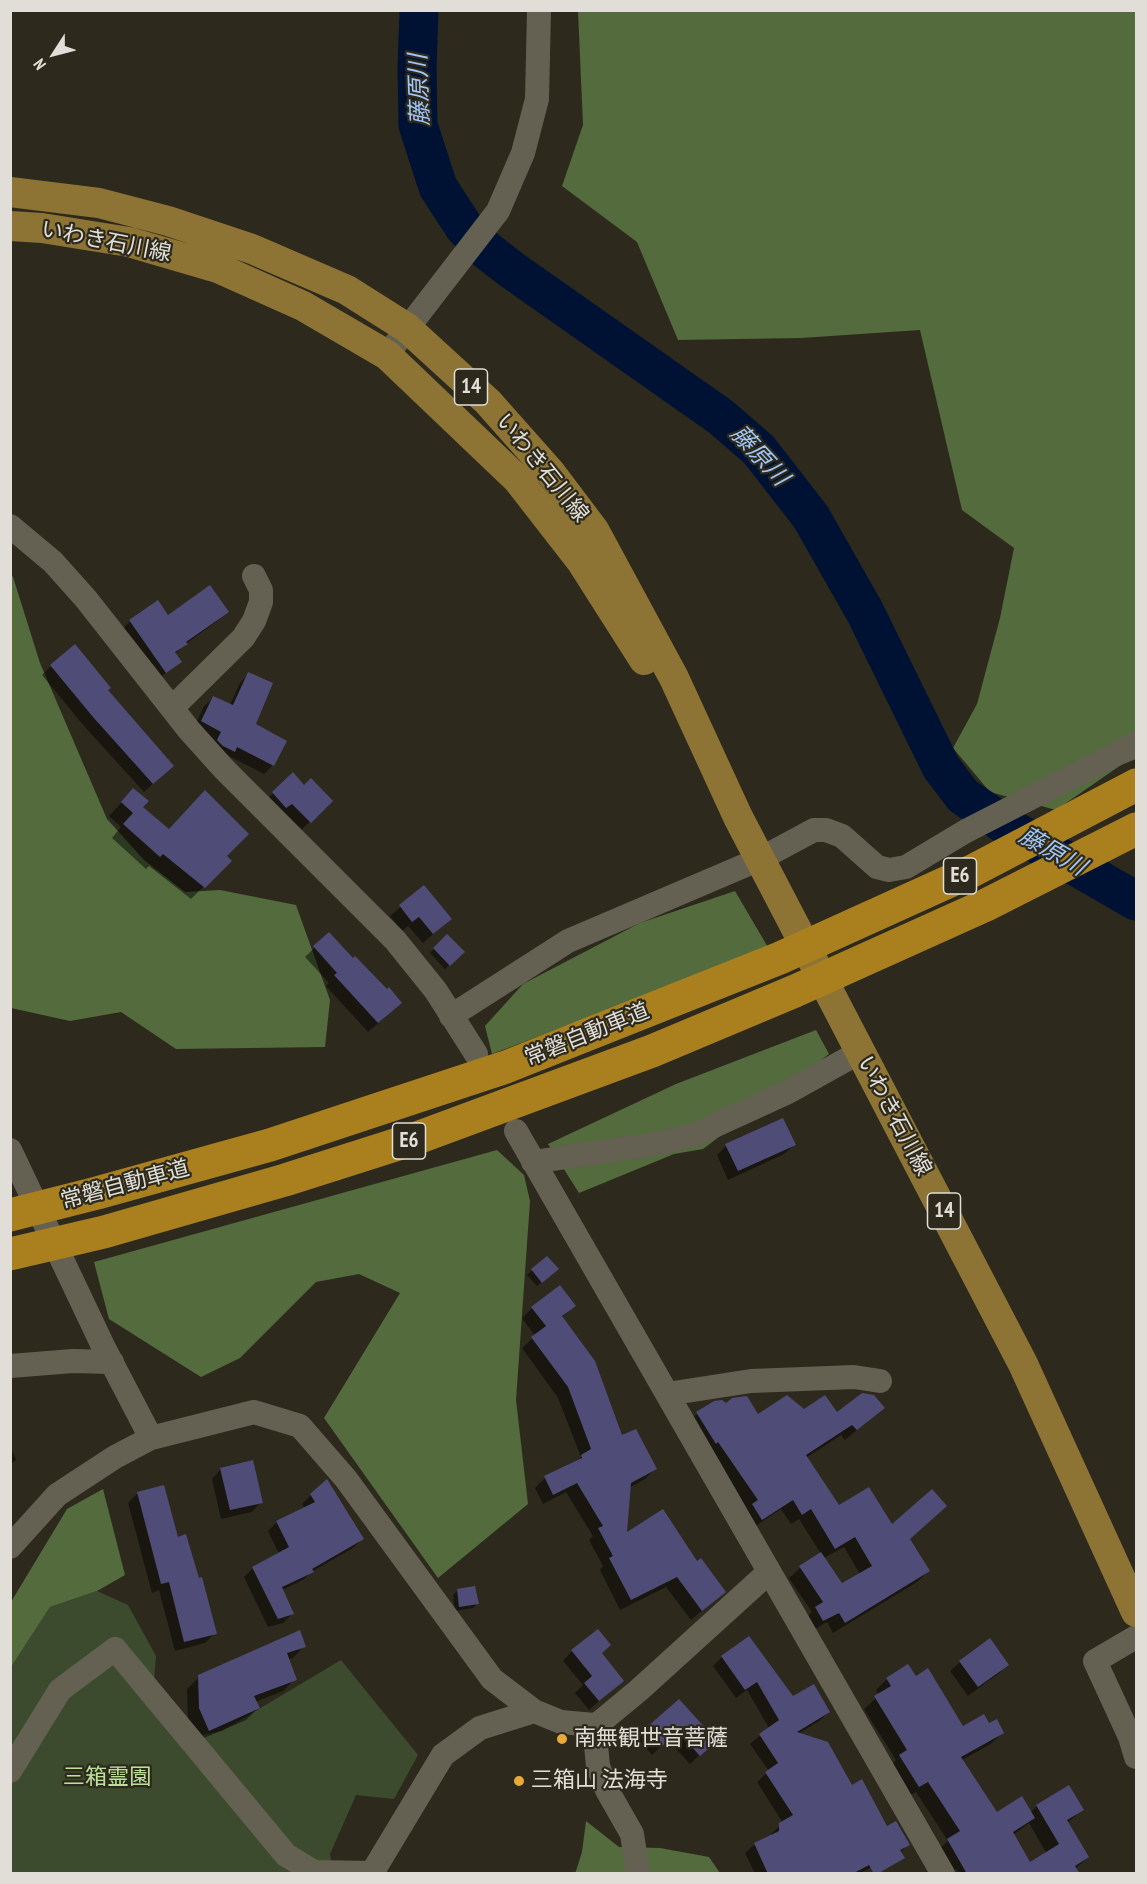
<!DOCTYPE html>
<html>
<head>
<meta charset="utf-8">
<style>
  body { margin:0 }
  #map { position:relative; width:1147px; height:1884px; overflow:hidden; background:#2d2a1d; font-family:"PT Sans Narrow",sans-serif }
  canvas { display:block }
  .frame { position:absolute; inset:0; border:12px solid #e0ded6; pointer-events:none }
  .north { position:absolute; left:24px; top:24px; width:60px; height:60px; -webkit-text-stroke:4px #2d2a1d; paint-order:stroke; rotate:234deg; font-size:16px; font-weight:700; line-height:24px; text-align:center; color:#e0ded6 }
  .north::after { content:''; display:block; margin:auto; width:21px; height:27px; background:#e0ded6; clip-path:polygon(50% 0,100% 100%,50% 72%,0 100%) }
</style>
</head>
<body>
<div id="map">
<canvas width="1147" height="1884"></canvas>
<div class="frame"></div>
<div class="north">N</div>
</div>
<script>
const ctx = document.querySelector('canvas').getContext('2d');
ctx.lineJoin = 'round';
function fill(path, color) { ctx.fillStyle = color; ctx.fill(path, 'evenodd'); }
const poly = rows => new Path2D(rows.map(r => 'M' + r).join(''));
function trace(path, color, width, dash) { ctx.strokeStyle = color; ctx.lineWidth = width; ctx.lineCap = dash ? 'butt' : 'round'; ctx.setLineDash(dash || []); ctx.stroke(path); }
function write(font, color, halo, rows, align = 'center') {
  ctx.font = font + ' "PT Sans Narrow","Noto Sans JP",sans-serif'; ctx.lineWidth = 4.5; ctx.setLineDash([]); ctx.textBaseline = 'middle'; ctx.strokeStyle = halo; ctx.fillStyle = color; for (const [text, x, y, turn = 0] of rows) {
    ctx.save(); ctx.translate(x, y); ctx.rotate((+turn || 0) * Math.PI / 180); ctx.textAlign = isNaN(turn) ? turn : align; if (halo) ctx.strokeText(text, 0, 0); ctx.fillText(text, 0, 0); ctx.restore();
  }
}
fill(poly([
  [97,1591,128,1605,156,1656,154,1681,196,1736,222,1731,341,1660,418,1755,394,1799,356,1795,330,1854,333,1873,11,1874,11,1667,50,1607]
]), '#3c4b2d');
fill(poly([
  [578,11,1136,11,1136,759,1121,765,1056,810,990,792,953,748,977,704,1000,618,1014,548,962,510,920,330,801,338,678,340,637,242,562,186,583,125],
  [10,575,13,577,40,663,107,819,144,860,185,892,220,890,296,905,330,1000,325,1047,176,1049,121,1012,70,1021,11,1008],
  [735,891,769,949,492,1054,485,1026,523,984,640,923],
  [816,1030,829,1054,703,1149,674,1154,579,1193,548,1144,676,1084],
  [497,1150,524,1175,530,1201,516,1400,528,1504,438,1578,324,1418,400,1293,359,1274,316,1282,240,1358,201,1377,109,1319,94,1262],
  [103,1489,125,1575,97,1591,50,1607,11,1667,11,1602,67,1509],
  [586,1821,619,1847,660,1848,709,1857,720,1873,575,1874,582,1852]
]), '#546b3e');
fill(poly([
  [227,611,217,621,186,644,175,654,180,661,156,681,121,631,130,621],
  [51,666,106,690,164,774,144,792,84,726,42,675],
  [248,674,254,725,273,765,264,774,229,756,225,760,193,730,204,706,213,698,230,705,240,683],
  [292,775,304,787,331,801,300,831,263,803],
  [133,790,141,807,168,831,224,856,229,861,191,899,149,866,146,869,112,838,121,827,109,816],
  [424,887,440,928,423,943,408,926,402,931,390,916],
  [329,934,391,1012,368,1032,326,986,329,983,305,957],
  [447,936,463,952,445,969,430,953],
  [794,1145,784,1154,728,1180,717,1155,726,1146],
  [547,1258,552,1273,537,1286,527,1275],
  [574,1306,561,1318,622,1438,655,1469,645,1479,629,1488,625,1535,697,1563,724,1592,691,1620,666,1587,620,1610,600,1570,603,1566,589,1540,593,1536,566,1492,543,1504,535,1488,545,1478,575,1463,581,1457,558,1398,522,1348,535,1336,522,1318,532,1308],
  [714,1403,758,1416,804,1411,836,1415,883,1408,845,1440,841,1435,806,1458,838,1507,891,1526,909,1539,928,1571,917,1582,833,1633,827,1622,812,1631,805,1619,812,1612,789,1578,800,1568,821,1554,799,1519,791,1524,781,1509,751,1529,686,1424,697,1414],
  [844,1547,860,1574,842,1585,824,1558],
  [10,1445,16,1460,10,1465],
  [221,1469,261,1502,252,1512,221,1519,212,1479],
  [163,1487,177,1539,215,1633,205,1643,175,1651,159,1590,152,1593,128,1503,137,1494],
  [311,1495,362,1539,353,1548,311,1572,303,1580,282,1590,292,1614,283,1623,268,1627,244,1577,253,1568,279,1554,268,1531,277,1522,305,1509,302,1504],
  [457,1591,477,1604,473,1608,455,1611,453,1595],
  [304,1646,293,1658,288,1660,295,1679,283,1691,255,1702,258,1708,246,1720,197,1741,188,1721,187,1689,199,1677],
  [572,1651,600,1654,622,1680,589,1710,575,1693,583,1685,563,1661],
  [722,1657,793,1698,829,1712,819,1721,798,1734,851,1787,886,1828,908,1844,899,1854,858,1874,755,1874,745,1853,755,1844,771,1837,771,1834,783,1823,757,1782,769,1771,750,1744,769,1728,747,1690,736,1698,713,1666],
  [960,1662,1007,1665,998,1674,968,1696,950,1671],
  [915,1678,963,1728,988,1725,1002,1733,991,1744,962,1760,997,1814,1030,1813,1037,1806,1082,1810,1067,1823,1088,1857,1075,1869,1078,1874,959,1874,956,1869,949,1873,936,1852,948,1841,916,1792,907,1797,889,1767,896,1760,864,1709,879,1695,876,1690,887,1679],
  [1029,1823,1047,1854,1029,1864,1013,1835],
  [679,1701,705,1750,690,1764,668,1740,652,1755,638,1739]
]), '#0007');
trace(poly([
  [419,10,417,68,418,125,438,187,464,227,485,249,512,270,721,417,759,450,811,517,865,612,941,767,963,796,1013,830,1136,901]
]), '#001233', 39);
fill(poly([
  [210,585,229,612,186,642,188,644,175,652,182,662,166,673,129,620,158,600,168,615],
  [75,644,111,688,108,690,174,766,153,784,93,717,50,665],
  [248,672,273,683,256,724,287,741,274,766,237,747,235,752,223,746,217,740,221,732,201,721,213,696,233,705],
  [293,772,304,785,311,778,333,801,311,823,292,804,286,808,272,792],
  [133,788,149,801,143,807,169,829,205,790,249,834,227,856,232,861,205,888,163,854,160,857,123,824,133,813,121,802],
  [424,885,452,919,433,934,419,917,412,922,399,905],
  [329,932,353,958,355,956,387,989,389,987,402,1003,378,1023,334,975,337,973,313,946],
  [447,934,465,952,450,966,433,948],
  [783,1118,796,1145,738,1171,725,1144],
  [547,1256,559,1269,542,1283,531,1269],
  [560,1285,576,1306,562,1316,595,1361,622,1435,636,1429,657,1469,631,1483,627,1532,663,1509,697,1561,701,1558,726,1592,702,1611,677,1577,631,1600,609,1558,613,1556,598,1528,603,1526,577,1483,553,1495,544,1476,582,1458,581,1455,591,1449,568,1387,531,1337,546,1326,531,1307],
  [862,1393,874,1395,885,1408,857,1430,852,1425,806,1455,839,1505,869,1487,892,1524,932,1489,947,1506,910,1539,930,1571,845,1623,839,1613,823,1621,815,1607,823,1602,799,1566,821,1552,842,1583,872,1566,855,1537,835,1549,811,1509,802,1515,793,1500,762,1520,752,1504,758,1500,718,1442,716,1444,696,1412,714,1401,722,1400,726,1403,732,1398,747,1396,758,1414,787,1395,804,1409,825,1395,837,1412],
  [253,1460,263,1503,230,1510,220,1468],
  [327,1479,364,1539,312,1569,314,1572,282,1587,294,1614,278,1619,252,1567,289,1547,276,1521,315,1502,310,1494],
  [164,1485,178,1537,186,1534,199,1578,202,1577,217,1634,184,1642,169,1582,161,1584,137,1492],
  [475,1586,479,1604,459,1607,457,1589],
  [598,1629,611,1645,602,1653,624,1681,599,1701,584,1683,592,1676,571,1650],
  [300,1630,306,1647,287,1653,297,1680,254,1696,260,1708,209,1731,199,1708,198,1675],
  [749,1636,793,1696,814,1684,830,1712,797,1732,828,1742,852,1785,862,1779,887,1826,896,1821,910,1845,900,1850,905,1858,877,1874,874,1874,869,1865,852,1874,768,1874,754,1843,779,1831,779,1823,793,1815,765,1772,778,1763,759,1734,779,1720,757,1682,745,1690,721,1656],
  [990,1638,1009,1665,978,1687,959,1661],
  [908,1664,916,1676,928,1668,963,1726,984,1714,989,1723,997,1719,1004,1733,961,1757,997,1812,1022,1796,1035,1818,1013,1832,1030,1862,1059,1844,1036,1805,1069,1785,1084,1810,1067,1820,1089,1857,1075,1866,1080,1874,967,1874,947,1839,960,1831,928,1782,919,1787,899,1755,907,1750,874,1696,891,1686,886,1678],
  [679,1699,717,1741,700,1756,678,1732,662,1746,646,1728]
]), '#504c78');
trace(poly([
  [387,355,498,211,523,153,537,99,539,10],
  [10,526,53,562,86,599,189,730,224,769,395,940,436,991,476,1054],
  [172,708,243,638,254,621,261,602,261,590,254,576],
  [451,1016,568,941,760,859,814,830,826,830,842,836,877,867,889,870,906,867,966,831,1136,744],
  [516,1131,943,1874],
  [10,1150,103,1346,151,1438],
  [533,1162,656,1144,694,1135,788,1092,860,1052],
  [10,1366,73,1361,112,1362],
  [667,1394,751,1381,854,1377,880,1381],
  [10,1547,57,1495,115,1457,151,1438,254,1412,300,1426,346,1479,492,1679,534,1711,561,1722,594,1725,598,1724,639,1690,769,1572],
  [1136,1637,1095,1661,1130,1737,1136,1757],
  [594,1725,598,1766,607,1790,632,1834,638,1874],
  [10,1771,60,1690,115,1649,286,1855,314,1872,372,1873,443,1755,480,1728,534,1711]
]), '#646153', 24);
trace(poly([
  [10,192,99,203,168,221,252,249,347,290,407,328,488,402,551,473,594,530,674,678,738,817,1023,1364,1136,1612],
  [10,226,42,228,129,242,218,268,303,306,387,355,518,480,581,561,644,660]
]), '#8e7434', 30);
trace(poly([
  [10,1215,97,1193,270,1145,506,1067,780,958,972,871,1136,785],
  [10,1254,104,1232,285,1180,417,1138,652,1051,795,991,986,905,1136,829]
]), '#aa801f', 33);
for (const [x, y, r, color] of [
  [562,1739,6,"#eaaa38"],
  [519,1781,6,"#eaaa38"]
]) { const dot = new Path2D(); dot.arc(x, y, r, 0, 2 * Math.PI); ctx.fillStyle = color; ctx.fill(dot); trace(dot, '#2d2a1d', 2); }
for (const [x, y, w] of [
  [471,387,33],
  [960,876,33],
  [409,1141,33],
  [944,1211,33]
]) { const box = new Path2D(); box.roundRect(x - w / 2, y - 18, w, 36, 4.5); ctx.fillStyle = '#2d2a1d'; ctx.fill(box); trace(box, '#e0ded6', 1.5); }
write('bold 21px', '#e0ded6', null, [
  ["14",471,387],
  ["E6",960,876],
  ["E6",409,1141],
  ["14",944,1211]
]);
write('22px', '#e0ded6', '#2d2a1d', [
  ["いわき石川線",106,242,11],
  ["いわき石川線",542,468,51],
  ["常磐自動車道",587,1035,-22],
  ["いわき石川線",894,1116,62],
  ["常磐自動車道",125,1185,-15]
]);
write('22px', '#e0ded6', '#2d2a1d', [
  ["南無観世音菩薩",574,1739],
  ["三箱山 法海寺",531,1781]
], 'left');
write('22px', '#bbe199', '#2d2a1d', [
  ["三箱霊園",107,1778]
]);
write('italic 24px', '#a0c6f8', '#2d2a1d', [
  ["藤原川",420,90,-92],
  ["藤原川",759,456,47],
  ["藤原川",1052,852,30]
]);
</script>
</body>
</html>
